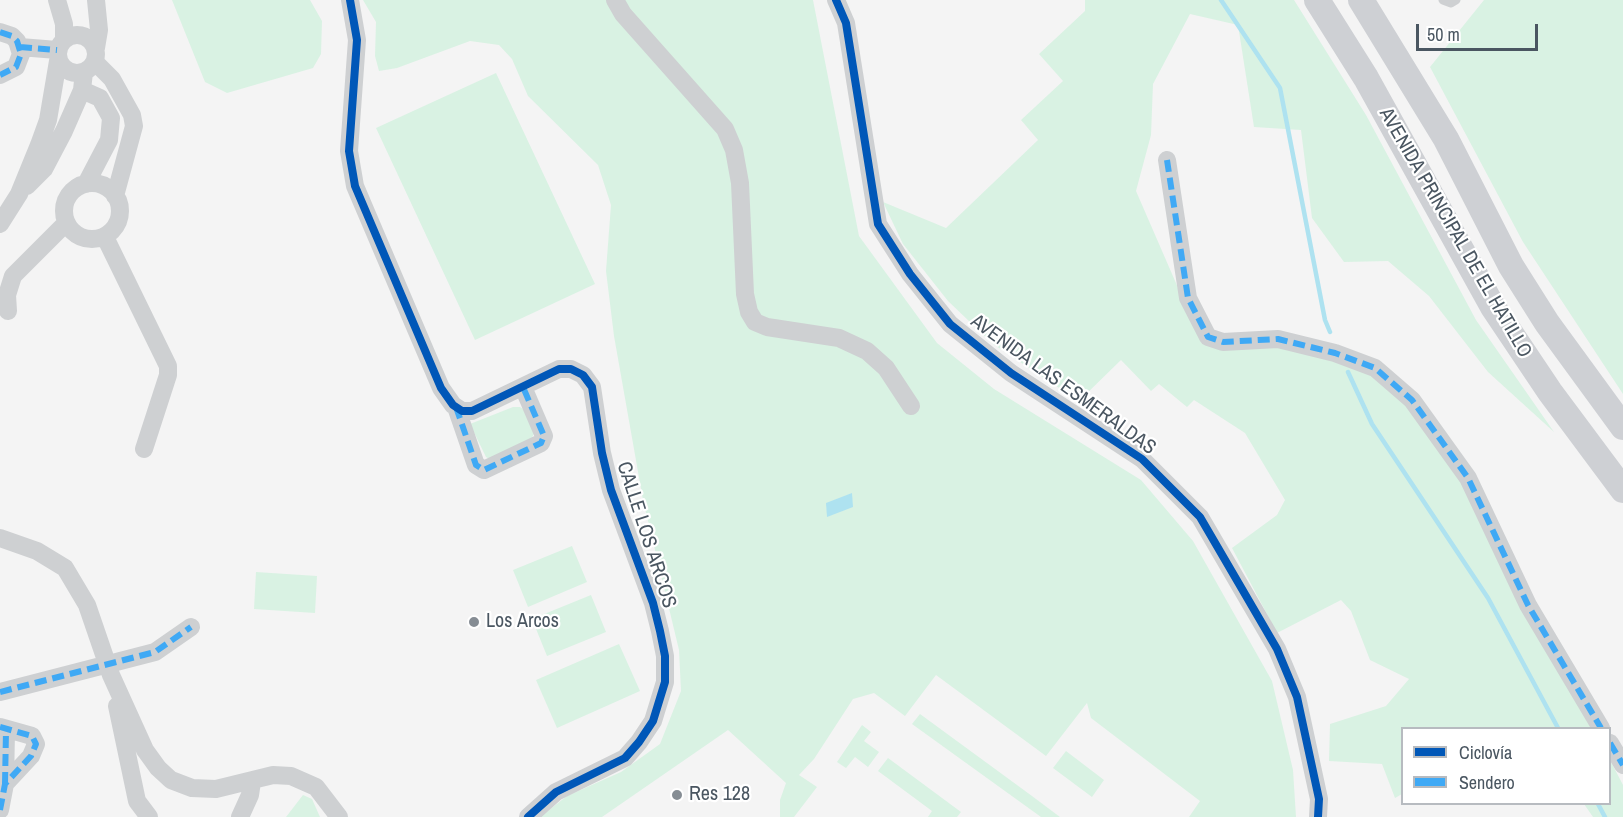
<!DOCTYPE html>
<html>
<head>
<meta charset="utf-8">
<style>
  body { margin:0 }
  #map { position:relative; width:1623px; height:817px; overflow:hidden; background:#f4f4f4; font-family:"Archivo Narrow",sans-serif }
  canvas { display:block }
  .legend { position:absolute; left:1401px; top:727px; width:210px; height:78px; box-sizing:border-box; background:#fff; border:2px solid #b7bbc0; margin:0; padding:8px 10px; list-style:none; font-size:18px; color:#4a5661 }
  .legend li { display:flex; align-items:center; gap:12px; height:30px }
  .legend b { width:30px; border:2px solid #b7bbc0 }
  .scale { position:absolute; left:1416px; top:24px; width:122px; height:27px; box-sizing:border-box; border:3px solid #4a5661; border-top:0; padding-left:8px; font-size:18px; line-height:21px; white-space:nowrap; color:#4a5661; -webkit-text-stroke:4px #fff; paint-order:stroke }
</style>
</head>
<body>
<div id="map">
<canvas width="1623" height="817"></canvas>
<ul class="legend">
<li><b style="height:8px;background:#0057b8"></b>Ciclovía</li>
<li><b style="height:8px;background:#3fa9f5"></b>Sendero</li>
</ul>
<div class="scale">50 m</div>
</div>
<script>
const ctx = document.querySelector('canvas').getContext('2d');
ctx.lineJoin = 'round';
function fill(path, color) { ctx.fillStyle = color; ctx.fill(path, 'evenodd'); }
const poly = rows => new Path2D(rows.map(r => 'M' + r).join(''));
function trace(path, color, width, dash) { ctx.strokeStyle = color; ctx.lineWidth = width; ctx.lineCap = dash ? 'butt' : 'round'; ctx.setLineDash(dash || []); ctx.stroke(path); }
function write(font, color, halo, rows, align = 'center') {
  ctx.font = font + ' "Archivo Narrow",sans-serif'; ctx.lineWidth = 4.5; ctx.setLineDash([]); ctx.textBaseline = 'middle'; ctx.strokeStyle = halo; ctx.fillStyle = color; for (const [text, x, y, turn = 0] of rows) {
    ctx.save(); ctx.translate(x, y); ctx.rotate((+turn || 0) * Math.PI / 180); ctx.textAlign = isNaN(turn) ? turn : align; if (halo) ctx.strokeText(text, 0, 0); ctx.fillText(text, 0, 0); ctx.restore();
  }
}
fill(poly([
  [172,0,310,0,322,21,321,54,313,68,227,93,205,82],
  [363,0,813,0,859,236,937,343,994,389,1141,480,1193,541,1272,681,1293,770,1296,817,1189,817,1200,801,1091,718,1087,703,1046,756,936,675,905,716,874,693,853,699,814,759,799,775,817,787,794,817,780,817,780,800,786,783,728,730,602,817,540,817,567,796,621,772,660,744,681,691,679,650,643,500,614,336,606,271,611,205,598,165,528,96,512,59,499,45,470,41,397,68,379,71,375,56,376,22],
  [1085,0,1294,0,1366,115,1476,320,1554,432,1488,372,1429,296,1388,261,1344,262,1312,218,1301,130,1254,127,1238,25,1190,14,1153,84,1151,135,1136,191,1202,343,1278,346,1335,360,1374,376,1412,409,1458,474,1592,728,1402,728,1402,794,1395,798,1382,764,1329,761,1330,724,1386,706,1409,679,1370,660,1351,611,1341,600,1277,633,1232,548,1277,515,1285,500,1245,433,1194,400,1187,407,1159,384,1151,391,1121,360,1079,401,993,344,948,301,903,244,883,202,946,228,1038,140,1021,120,1063,81,1039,54,1085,11],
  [1484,0,1623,0,1623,394,1523,242,1430,67],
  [496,73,595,284,475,340,376,128],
  [513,407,520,407,528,412,535,432,529,443,491,460,486,457,470,424],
  [572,546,587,582,528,607,513,570],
  [256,572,317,576,315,613,254,609],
  [591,595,606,632,547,656,532,619],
  [619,644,640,691,557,728,536,680],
  [920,714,1032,796,1060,817,1041,817,912,724],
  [862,725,871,732,864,741,879,752,868,767,855,757,846,768,837,762],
  [1066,751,1104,780,1092,797,1053,768],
  [888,758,961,812,957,817,928,817,932,811,878,771],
  [1610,760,1623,785,1623,817,1593,817,1584,804,1610,804],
  [303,795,312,799,320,817,286,817]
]), '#d9f2e3');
fill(poly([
  [852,493,853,507,827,517,826,503]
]), '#aee2f0');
trace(poly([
  [1221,0,1280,88,1325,320,1330,332],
  [1348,372,1372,424,1488,598,1558,728],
  [1598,804,1605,817]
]), '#aee2f0', 4.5);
trace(poly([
  [1443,0,1451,3,1456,0]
]), '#ced0d2', 9);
trace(poly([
  [57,0,64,24,64,40],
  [96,0,99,30,96,48],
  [350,0,357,40,349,151,355,186,441,388,453,405,462,411,472,411,559,369,571,369,583,375,592,387,602,453,611,490,653,603,660,631,665,656,665,682,653,721,639,742,625,758,556,792,528,817],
  [615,0,623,14,725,129,734,150,740,183,745,294,749,312,755,322,767,327,839,338,867,351,886,368,911,406],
  [836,0,846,23,878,224,910,274,950,324,1011,373,1142,459,1200,517,1277,649,1297,697,1319,799,1318,817],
  [0,32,12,36,17,41,21,54,16,67,0,75],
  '58 54a19 19 0 1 1 38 0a19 19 0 1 1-38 0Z',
  [20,47,57,50],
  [95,62,112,79,132,115,134,126,115,196],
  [82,90,100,98,111,118,109,140,86,184],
  [1167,160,1188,298,1208,337,1223,342,1278,339,1335,353,1375,368,1412,400,1468,478,1528,605,1601,728],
  '64 211a28 28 0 1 1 56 0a28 28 0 1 1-56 0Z',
  [27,186,44,169,64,131,82,90,84,72],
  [0,224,19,194,39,145,48,120,58,61],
  [105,237,168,366,168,375,144,449],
  [8,311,7,295,13,276,66,223],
  [456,407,476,465,484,470,541,443,544,436,523,387],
  [0,538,37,551,65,568,87,605,111,675,145,750,158,768,171,780,192,788,216,789,273,775,291,776,316,787,339,817],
  [0,692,155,652,191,627],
  [117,706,137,801,149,817],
  [0,727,32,736,36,744,31,756,5,784,0,810],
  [1610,743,1623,765],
  [5,784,6,731],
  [240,817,250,795,252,782]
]), '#ced0d2', 18);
trace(poly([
  [1317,0,1366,78,1493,307,1550,392,1623,490],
  [1361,0,1446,139,1511,266,1547,323,1623,427]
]), '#ced0d4', 26);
trace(poly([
  [0,32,12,36,17,41,21,54,16,67,0,75],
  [20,47,57,50],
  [1167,160,1188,298,1208,337,1223,342,1278,339,1335,353,1375,368,1412,400,1468,478,1528,605,1601,728],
  [456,407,476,465,484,470,541,443,544,436,523,387],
  [0,692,155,652,191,627],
  [0,727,32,736,36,744,31,756,5,784,0,810],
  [1610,743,1623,765],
  [5,784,6,731]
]), '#3fa9f5', 6, [12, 6]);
trace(poly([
  [350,0,357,40,349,151,355,186,441,388,453,405,462,411,472,411,559,369,571,369,583,375,592,387,602,453,611,490,653,603,660,631,665,656,665,682,653,721,639,742,625,758,556,792,528,817],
  [836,0,846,23,878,224,910,274,950,324,1011,373,1142,459,1200,517,1277,649,1297,697,1319,799,1318,817]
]), '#0057b8', 8);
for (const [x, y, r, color] of [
  [474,622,6,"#868d94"],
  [677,795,6,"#868d94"]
]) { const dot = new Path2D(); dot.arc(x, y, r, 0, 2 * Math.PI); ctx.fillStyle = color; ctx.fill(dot); trace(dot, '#fff', 2); }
write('20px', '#4a5661', '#fff', [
  ["AVENIDA PRINCIPAL DE EL HATILLO",1455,233,60],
  ["AVENIDA LAS ESMERALDAS",1063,385,36],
  ["CALLE LOS ARCOS",646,535,72]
]);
write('20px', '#4a5661', '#fff', [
  ["Los Arcos",486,622],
  ["Res 128",689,795]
], 'left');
</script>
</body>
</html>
